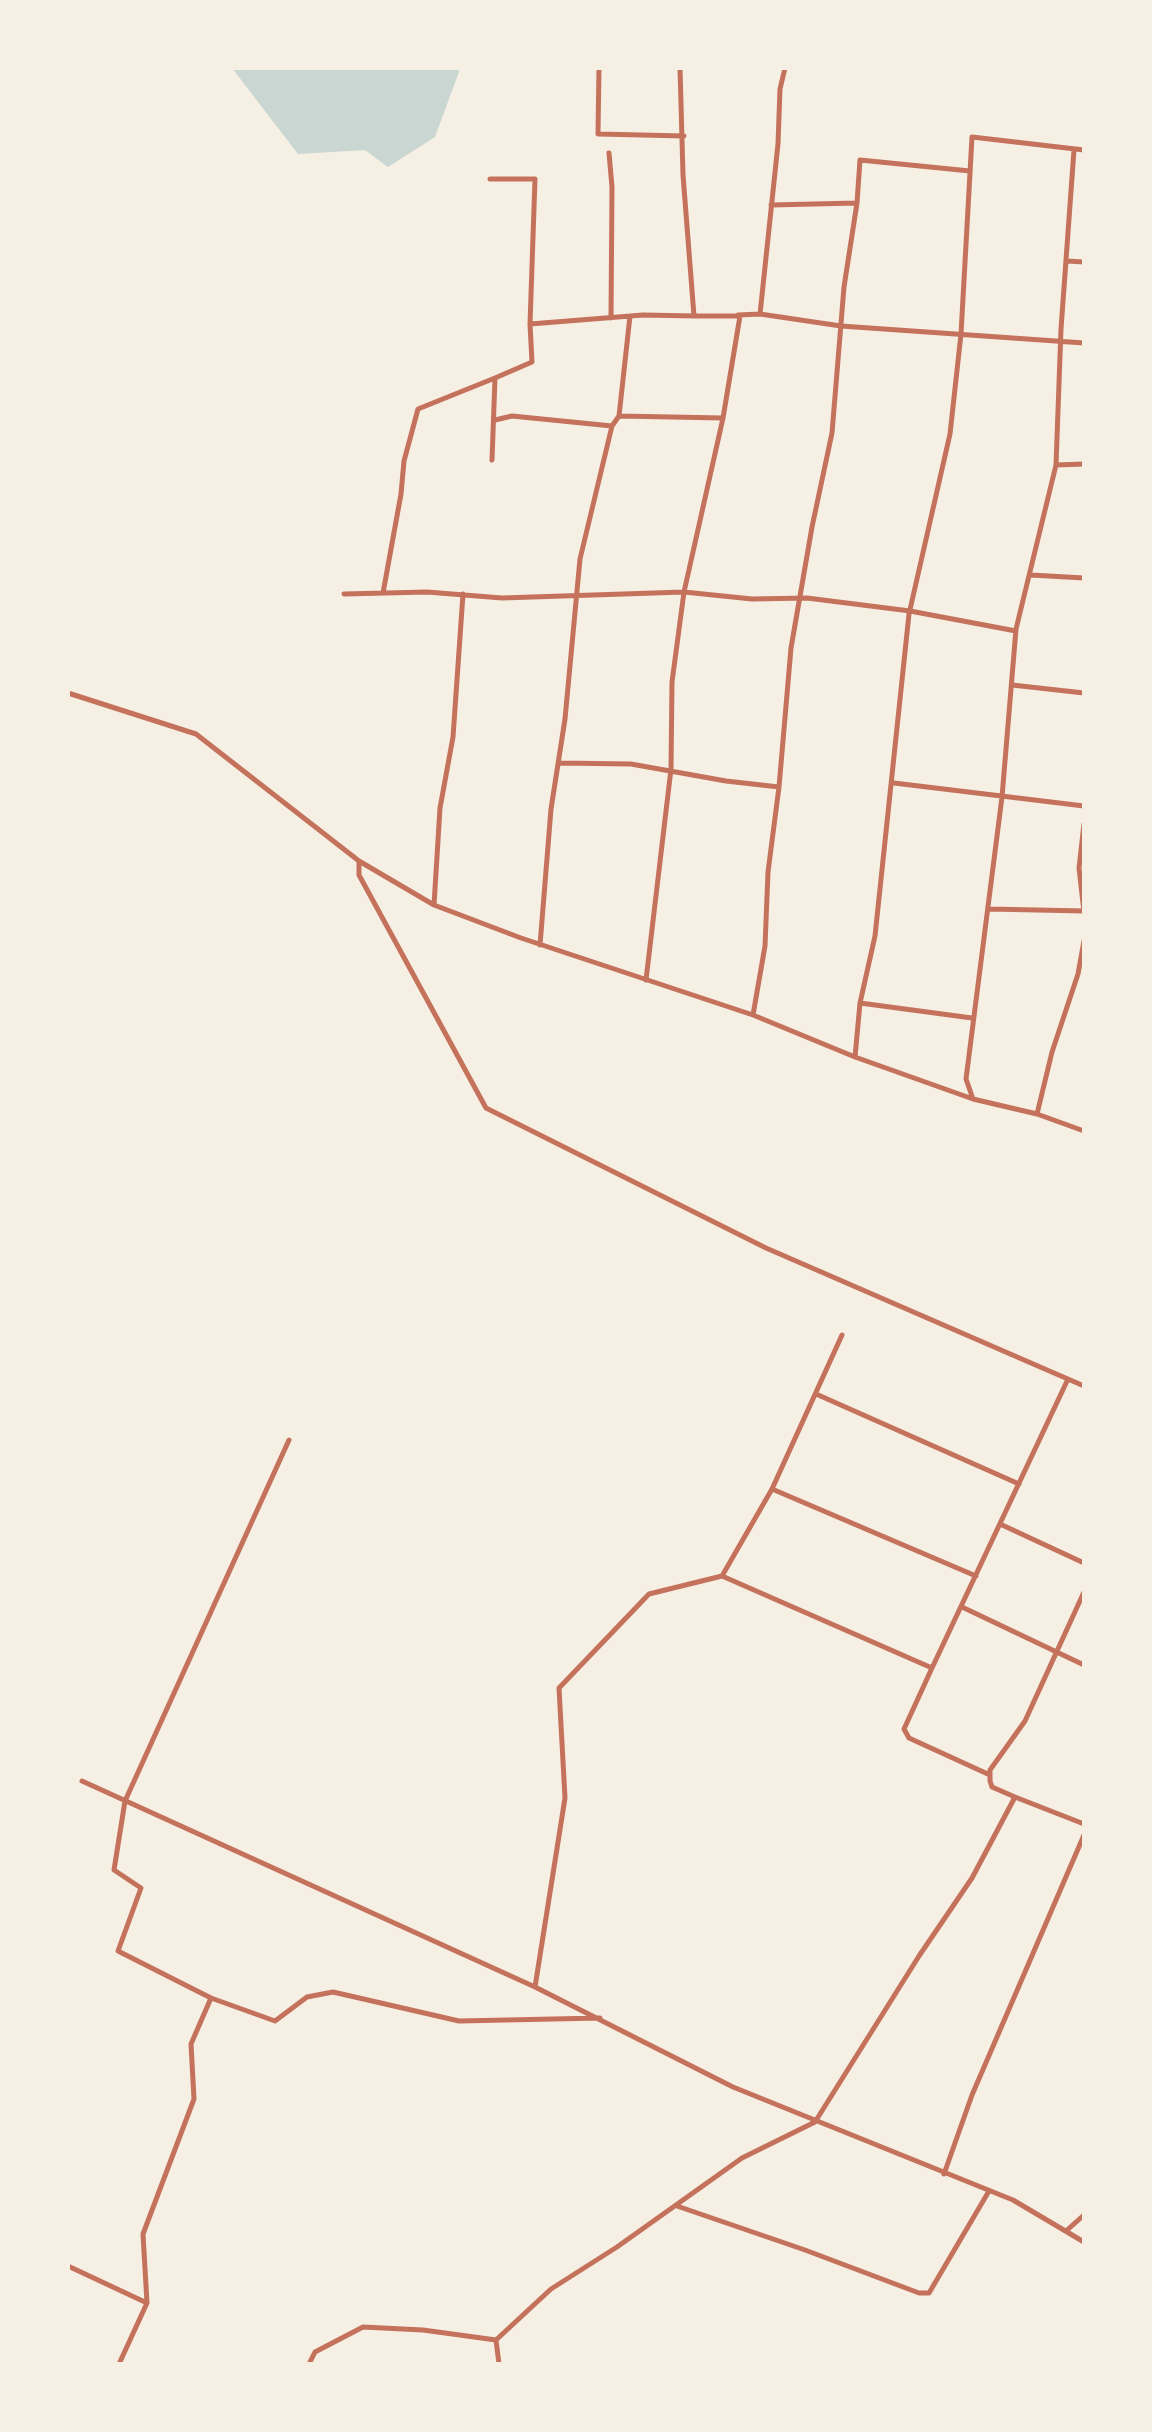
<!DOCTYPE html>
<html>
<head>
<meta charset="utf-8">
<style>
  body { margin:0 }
  #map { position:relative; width:1152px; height:2432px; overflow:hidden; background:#f6efe4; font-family:Cabin,sans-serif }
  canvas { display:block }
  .frame { position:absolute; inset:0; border:70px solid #f6efe4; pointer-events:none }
</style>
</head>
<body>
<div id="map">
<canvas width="1152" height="2432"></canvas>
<div class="frame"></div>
</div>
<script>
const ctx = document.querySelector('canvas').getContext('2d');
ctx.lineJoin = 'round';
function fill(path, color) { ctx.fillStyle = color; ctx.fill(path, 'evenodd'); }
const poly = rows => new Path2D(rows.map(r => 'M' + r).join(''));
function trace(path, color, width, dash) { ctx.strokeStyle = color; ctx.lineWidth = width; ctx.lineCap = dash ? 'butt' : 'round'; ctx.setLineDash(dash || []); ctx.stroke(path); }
fill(poly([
  [232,68,460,68,460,69,435,137,388,167,365,150,298,154]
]), '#c9d6d2');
trace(poly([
  [599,68,598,134,684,136],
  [609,153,612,187,611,318],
  [490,179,535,179,530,324,532,362,495,378,492,460],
  [771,205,857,203],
  [1067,261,1084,262],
  [760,314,778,144,780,89,785,68],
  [738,315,760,314,841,326,1084,343],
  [530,324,643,315,696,316],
  [619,416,723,418],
  [495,420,512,416,612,426],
  [1056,465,1084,464],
  [1031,575,1084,578],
  [383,593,401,494,404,461,418,409,495,378],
  [344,594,427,592,502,598,684,592,752,599,807,598,910,611,1016,631],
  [1012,685,1084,693],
  [68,693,196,734,359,861,359,875,486,1108,766,1248,1084,1386],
  [560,763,631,764,726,781,779,787],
  [894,783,1084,806],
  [359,861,434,905,521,938,753,1015,855,1057,973,1099,1037,1114,1084,1131],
  [434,905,440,808,453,737,463,594],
  [989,909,1084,911],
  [1084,912,1079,868,1084,824],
  [540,945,551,809,565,719,580,559,612,426,619,416,630,316],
  [646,980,671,769,672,682,684,592,723,418,740,316,694,316,683,175,680,68],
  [860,1003,972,1018],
  [753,1015,765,946,768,872,779,787,791,648,812,527,832,433,844,287,857,203,860,160,970,171],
  [855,1057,860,1003,875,936,909,614,950,434,961,334,972,137,1084,150],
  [973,1099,966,1079,1002,797,1016,629,1056,465,1061,329,1074,150],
  [1037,1114,1052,1052,1078,974,1084,941],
  [816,1394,1019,1484],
  [772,1489,976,1576],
  [1000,1524,1084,1563],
  [722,1576,772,1489,842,1335],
  [1084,1592,1025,1721,990,1770,990,1781,992,1787,1015,1797,1084,1824],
  [962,1607,1084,1665],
  [932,1668,904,1729,909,1738,990,1775],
  [82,1781,535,1987,733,2087,1013,2200,1084,2242],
  [535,1987,565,1798,559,1688,649,1594,722,1576,932,1668,1068,1379],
  [211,1998,118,1951,141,1888,114,1870,125,1801,289,1440],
  [944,2174,972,2095,1084,1835],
  [677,2206,805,2250,919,2293,929,2293,989,2191],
  [1066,2231,1084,2215],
  [68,2266,147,2303],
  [119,2364,147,2303,143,2234,194,2099,191,2044,211,1998,275,2021,307,1997,333,1992,459,2021,600,2018],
  [309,2364,315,2352,363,2327,423,2330,496,2340],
  [499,2364,496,2340,551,2289,617,2247,742,2158,815,2122,919,1956,972,1878,1015,1797]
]), '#c5725c', 5);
</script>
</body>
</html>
